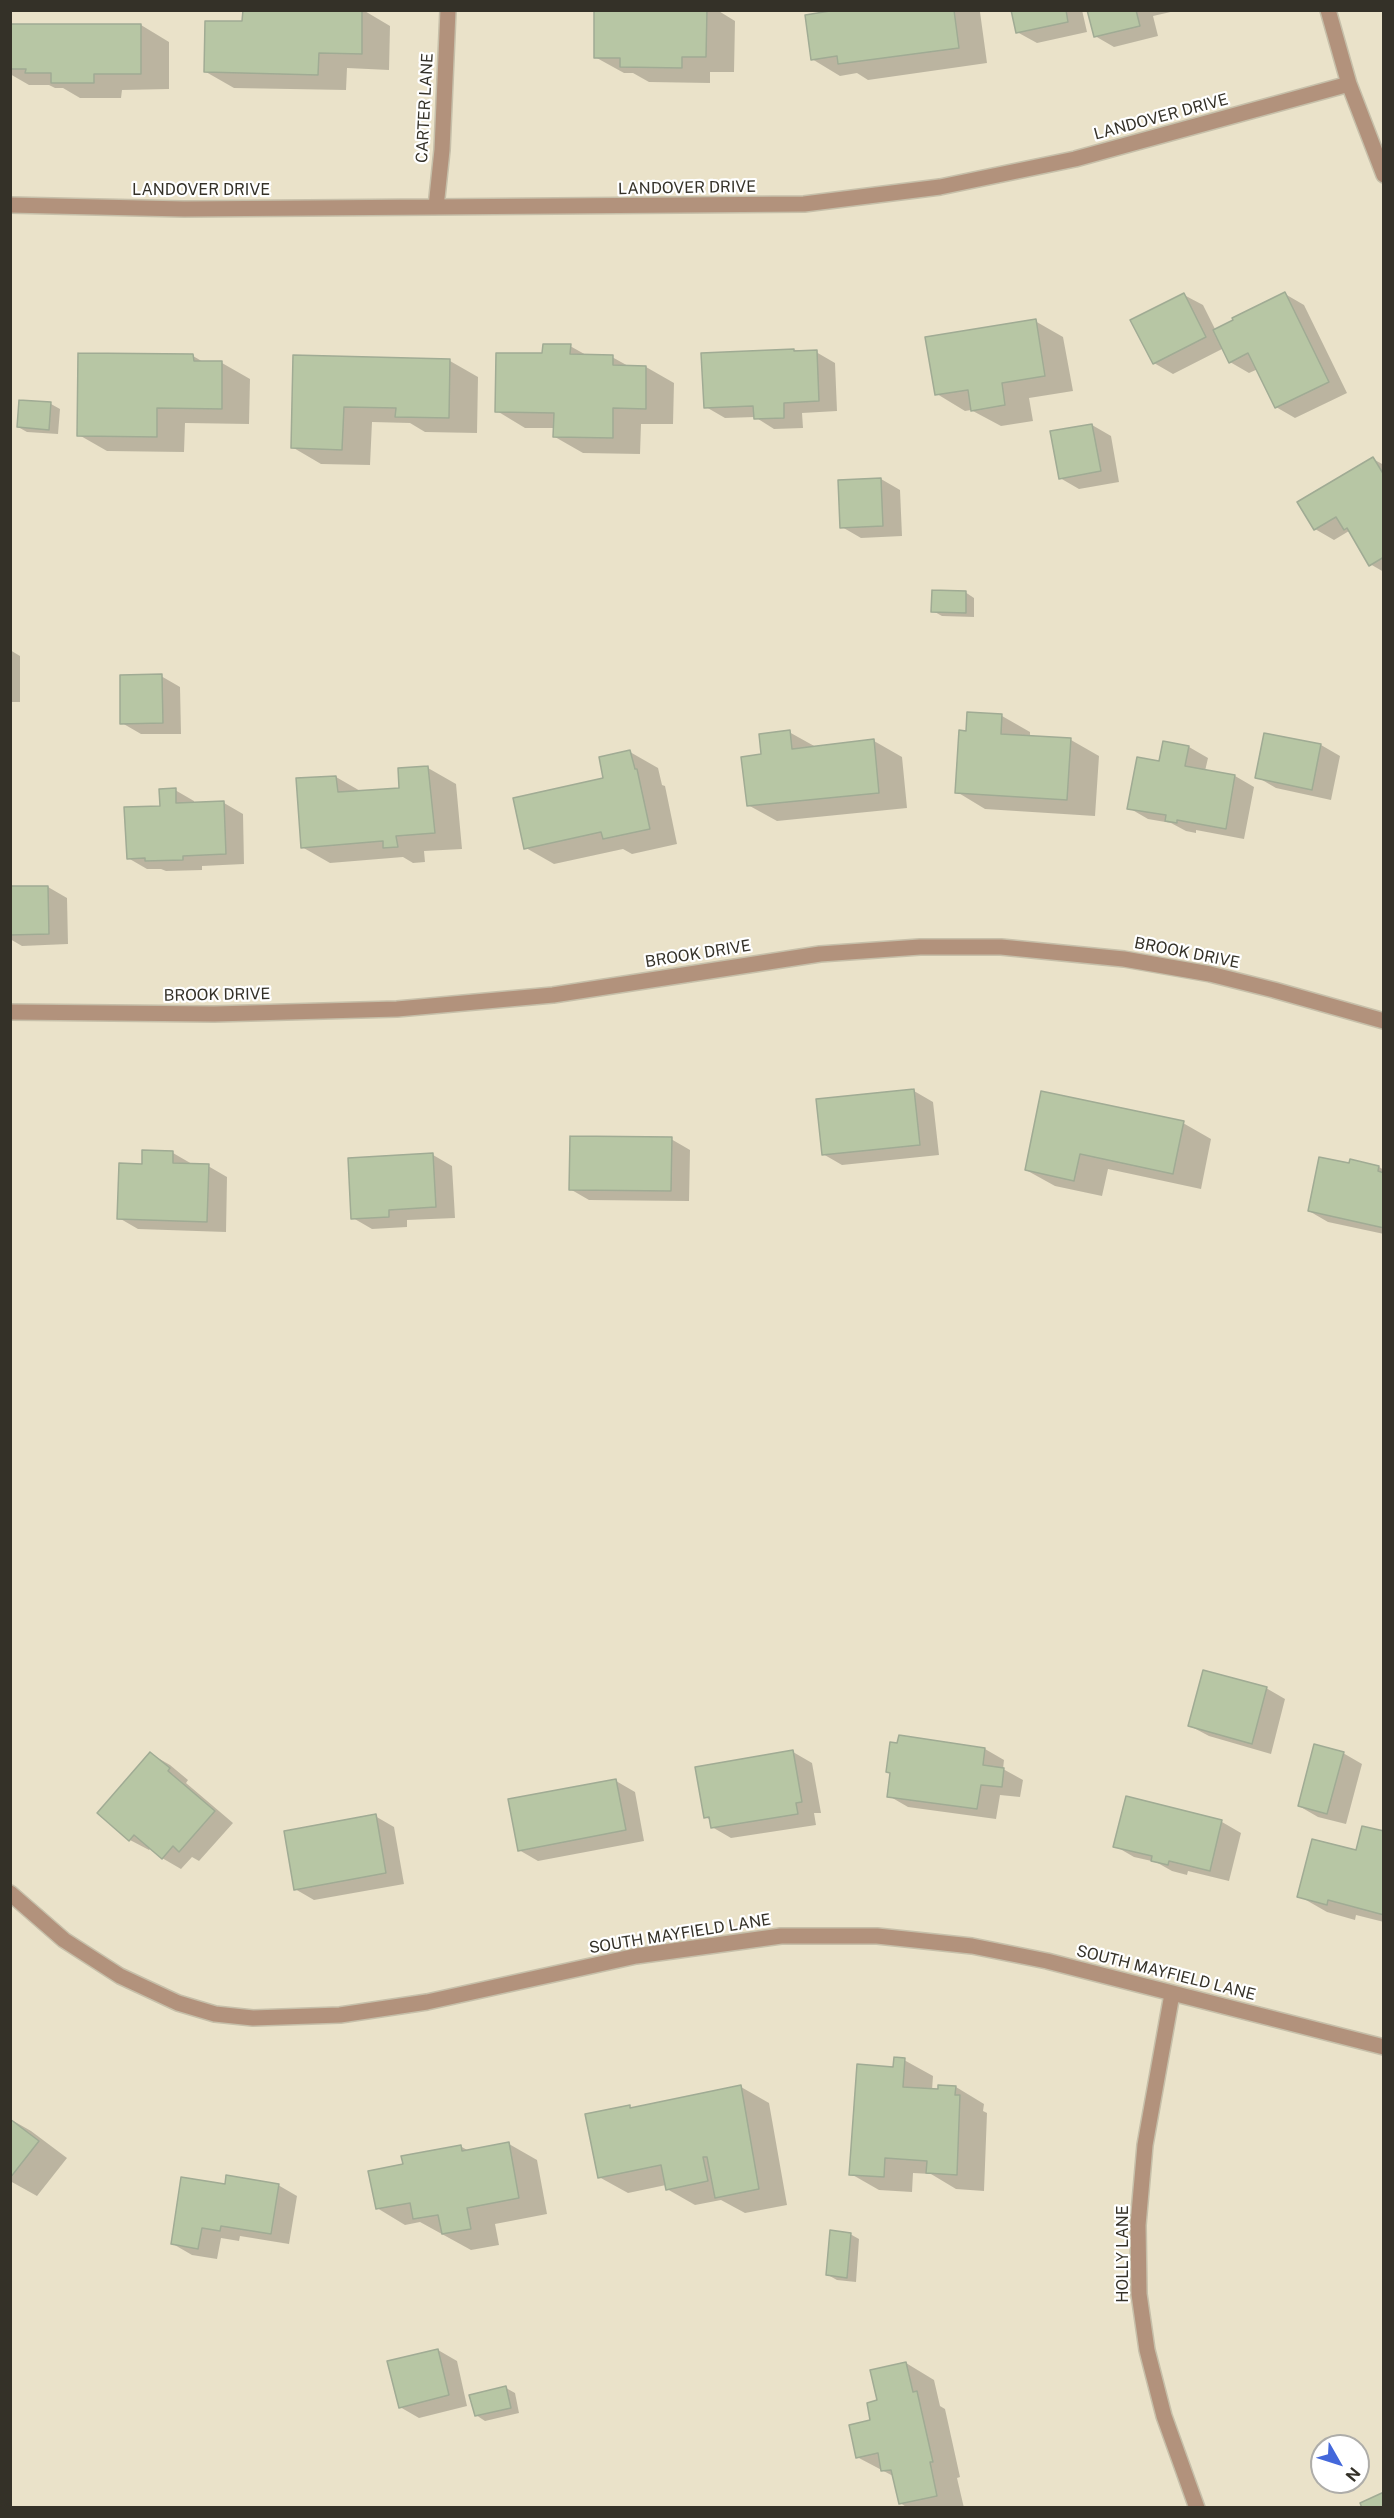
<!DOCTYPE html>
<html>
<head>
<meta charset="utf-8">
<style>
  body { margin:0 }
  #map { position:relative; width:1394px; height:2518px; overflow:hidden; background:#eae2c9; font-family:"Public Sans",sans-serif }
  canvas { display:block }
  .frame { position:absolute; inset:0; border:12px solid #343128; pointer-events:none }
  .north { position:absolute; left:1310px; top:2434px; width:60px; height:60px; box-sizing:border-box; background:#fff; border:2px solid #aeada9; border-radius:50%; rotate:129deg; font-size:16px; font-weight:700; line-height:24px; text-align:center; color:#343128 }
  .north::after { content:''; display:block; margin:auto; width:21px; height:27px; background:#4468db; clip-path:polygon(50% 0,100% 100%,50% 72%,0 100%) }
</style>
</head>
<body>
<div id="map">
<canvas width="1394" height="2518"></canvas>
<div class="frame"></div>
<div class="north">N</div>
</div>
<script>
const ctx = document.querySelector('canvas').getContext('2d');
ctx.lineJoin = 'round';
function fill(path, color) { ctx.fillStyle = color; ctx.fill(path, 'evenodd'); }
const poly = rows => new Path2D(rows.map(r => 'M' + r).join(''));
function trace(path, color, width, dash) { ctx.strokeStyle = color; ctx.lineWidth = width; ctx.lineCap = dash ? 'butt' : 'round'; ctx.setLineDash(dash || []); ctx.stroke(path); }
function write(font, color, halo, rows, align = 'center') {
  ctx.font = font + ' "Public Sans",sans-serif'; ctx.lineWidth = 4.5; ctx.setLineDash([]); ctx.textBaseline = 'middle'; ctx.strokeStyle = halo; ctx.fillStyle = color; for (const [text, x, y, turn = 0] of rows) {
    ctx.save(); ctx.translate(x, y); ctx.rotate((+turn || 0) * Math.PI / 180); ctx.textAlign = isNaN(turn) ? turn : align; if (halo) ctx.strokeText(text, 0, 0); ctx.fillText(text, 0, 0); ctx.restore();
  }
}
fill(poly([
  [244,10,363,10,390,26,389,70,347,68,346,90,234,88,206,72,244,23],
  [596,10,717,10,735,21,734,72,710,72,710,83,649,82,633,73,624,73,595,57],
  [847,10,977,10,980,12,987,63,868,80,857,73,840,76,812,59],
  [1013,10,1082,10,1087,32,1037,43,1017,32],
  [1089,10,1175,10,1175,11,1153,16,1158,36,1114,47,1095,36],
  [10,25,141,25,169,42,169,89,122,90,121,98,80,98,63,88,55,88,49,85,29,85,10,74],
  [1285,294,1304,305,1347,393,1295,418,1276,407,1258,369,1249,373,1230,362,1224,348,1173,374,1154,363,1184,295,1203,305,1216,331],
  [1035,321,1063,337,1073,391,1029,398,1033,421,1001,426,971,410,965,411,937,394],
  [570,346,588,356,612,357,630,367,646,367,674,383,673,424,641,424,640,454,583,453,555,437,555,428,525,428,497,411,544,355],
  [794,350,816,352,835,363,837,411,802,413,803,428,774,429,755,417,725,418,706,407],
  [193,356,205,363,222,363,250,379,249,424,185,423,184,452,107,451,79,435],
  [295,357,450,361,478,377,477,433,425,432,410,423,372,422,370,465,321,464,292,447],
  [20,401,51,404,60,409,58,434,27,432,18,427],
  [1092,425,1111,436,1119,482,1079,489,1060,478],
  [1373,459,1384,465,1384,572,1370,564,1352,533,1349,531,1334,540,1315,529],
  [881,479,900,490,902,536,861,538,842,527],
  [965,592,974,598,974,617,942,616,933,611],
  [10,650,20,656,20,702,10,702],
  [161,676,180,687,181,734,141,734,122,723],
  [1002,716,1030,732,1030,737,1071,740,1099,756,1095,816,985,809,957,792,967,732],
  [789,732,816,747,874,741,902,757,907,808,777,821,748,805,763,755],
  [1266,734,1321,745,1340,756,1331,800,1276,788,1257,777],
  [1189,747,1208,758,1205,771,1235,776,1254,787,1244,839,1196,830,1196,833,1186,831,1171,823,1148,819,1129,808,1160,763],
  [630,752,658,768,662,785,665,786,677,844,632,854,623,849,554,864,526,848,605,780],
  [428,768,456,784,462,849,424,851,425,862,413,863,403,857,330,863,302,847,336,777,362,792,401,789],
  [175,790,194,801,194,804,224,803,243,814,244,864,202,866,202,870,166,871,161,869,147,869,128,858],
  [48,887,67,898,68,944,22,946,10,939,10,888],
  [914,1091,933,1102,939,1155,842,1165,823,1154],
  [1183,1123,1211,1139,1201,1189,1108,1169,1102,1196,1055,1186,1026,1170],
  [671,1139,690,1150,689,1201,589,1200,570,1189],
  [173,1153,192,1164,208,1166,227,1177,226,1232,138,1229,119,1218],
  [433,1155,452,1166,455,1218,407,1220,407,1227,372,1229,353,1218],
  [1379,1167,1384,1170,1384,1234,1328,1222,1309,1211],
  [1266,1688,1285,1699,1271,1754,1209,1736,1190,1726],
  [985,1749,1004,1760,1003,1769,1023,1780,1020,1797,1000,1795,996,1819,908,1807,889,1796,892,1774,887,1771],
  [793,1752,812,1763,821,1813,814,1813,816,1825,731,1838,712,1827,711,1820,705,1817],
  [1343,1753,1362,1764,1346,1824,1318,1817,1299,1806],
  [151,1754,170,1765,188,1780,186,1783,233,1823,199,1861,192,1857,181,1869,162,1858,151,1848,149,1850,130,1840],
  [616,1781,635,1792,644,1841,538,1861,519,1850],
  [1127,1798,1222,1822,1241,1833,1229,1881,1188,1871,1187,1875,1172,1871,1156,1862,1134,1857,1115,1846],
  [375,1816,394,1827,404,1884,314,1900,295,1889],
  [1384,1833,1384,1922,1356,1915,1355,1920,1327,1912,1299,1896],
  [904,2060,933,2076,932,2090,956,2087,984,2104,983,2111,987,2113,984,2191,956,2189,931,2174,913,2173,912,2192,879,2190,851,2174,894,2068],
  [741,2087,769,2103,787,2205,745,2213,721,2200,695,2205,667,2189,666,2185,628,2193,599,2177,629,2106,633,2109],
  [10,2119,31,2131,67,2158,37,2196,10,2181],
  [509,2144,537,2160,547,2214,495,2224,499,2245,471,2250,420,2222,405,2225,377,2208,460,2146,469,2151],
  [227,2185,278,2185,297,2196,289,2244,240,2236,239,2241,221,2238,217,2259,192,2255,173,2244],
  [850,2234,859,2239,856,2282,837,2280,828,2275],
  [438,2350,457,2361,467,2406,419,2418,400,2407],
  [906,2363,934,2380,940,2406,945,2409,960,2477,957,2478,964,2508,908,2508,900,2503,895,2477,857,2457,879,2402],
  [506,2388,515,2393,519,2413,485,2421,476,2415]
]), '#0003');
const building = poly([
  [243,10,362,10,362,54,319,53,318,75,204,72,205,21,242,21,243,10],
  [594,10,707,10,706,57,682,57,682,68,620,67,620,58,594,58,594,10],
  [836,10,954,10,959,48,838,64,837,56,811,60,805,15,836,10],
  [1011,10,1066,10,1068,22,1016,33,1011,10],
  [1087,10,1136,10,1140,26,1094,37,1087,10],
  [10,24,141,24,141,74,94,74,94,83,51,83,51,73,25,73,26,69,10,69,10,24],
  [1285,292,1329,382,1275,408,1248,353,1229,363,1213,330,1233,320,1232,318,1285,292],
  [1184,293,1206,337,1153,364,1130,320,1184,293],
  [1036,319,1045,376,1002,383,1005,405,971,411,968,390,935,395,925,337,1036,319],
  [543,344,571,344,570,354,613,355,613,365,646,366,646,409,613,408,613,438,553,437,554,413,495,412,496,353,542,353,543,344],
  [794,349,794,351,817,350,819,401,784,403,784,418,754,419,753,406,704,408,701,353,794,349],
  [78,353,193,354,194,361,222,361,222,409,157,408,157,437,77,436,78,353],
  [293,355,450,359,449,418,395,417,396,408,344,407,342,450,291,448,293,355],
  [19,400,51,402,49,430,17,427,19,400],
  [1092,424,1101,471,1059,479,1050,431,1092,424],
  [1373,457,1384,475,1384,557,1369,566,1347,528,1344,530,1336,517,1314,530,1297,502,1373,457],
  [881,478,883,526,840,528,838,480,881,478],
  [932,590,966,591,966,613,931,612,932,590],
  [162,674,163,723,120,724,120,675,162,674],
  [967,712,1002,714,1001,734,1071,738,1067,800,955,793,959,730,966,731,967,712],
  [790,730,792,749,874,739,879,793,747,806,741,757,761,754,759,734,790,730],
  [1264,733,1321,744,1312,790,1255,778,1264,733],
  [1163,741,1189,746,1185,766,1235,775,1226,829,1177,820,1177,823,1165,821,1166,815,1127,809,1137,757,1159,761,1163,741],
  [630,750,635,769,637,769,650,829,603,839,601,832,524,849,513,798,603,778,599,757,630,750],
  [428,766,435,833,396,836,398,847,383,848,383,841,301,848,296,778,336,776,338,792,399,788,398,768,428,766],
  [176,788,176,803,224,801,226,854,183,856,183,860,145,861,145,858,127,859,124,807,160,806,159,789,176,788],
  [10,886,48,886,49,934,10,935,10,886],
  [914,1089,920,1145,822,1155,816,1099,914,1089],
  [1041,1091,1184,1121,1173,1174,1080,1154,1074,1181,1025,1170,1041,1091],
  [570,1136,672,1137,671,1191,569,1190,570,1136],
  [142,1150,173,1151,173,1163,209,1164,207,1222,117,1219,119,1163,142,1164,142,1150],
  [433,1153,436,1207,389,1210,389,1217,351,1219,348,1158,433,1153],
  [1319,1157,1349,1163,1350,1159,1379,1166,1378,1171,1384,1173,1384,1228,1308,1211,1319,1157],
  [1203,1670,1267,1687,1252,1744,1188,1726,1203,1670],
  [899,1735,985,1748,983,1765,1004,1768,1002,1787,981,1785,977,1809,887,1797,890,1773,886,1772,890,1742,897,1743,899,1735],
  [1314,1744,1344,1752,1327,1814,1298,1806,1314,1744],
  [793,1750,802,1802,796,1803,798,1814,711,1828,709,1817,704,1818,695,1767,793,1750],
  [150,1752,170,1768,168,1771,215,1811,179,1852,173,1846,162,1859,134,1835,129,1841,97,1813,150,1752],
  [616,1779,626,1830,518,1851,508,1799,616,1779],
  [1126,1796,1222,1820,1210,1871,1169,1861,1168,1865,1151,1861,1152,1856,1113,1847,1126,1796],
  [376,1814,386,1873,294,1890,284,1831,376,1814],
  [1362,1826,1384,1831,1384,1915,1328,1900,1327,1905,1297,1897,1312,1839,1356,1850,1362,1826],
  [894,2057,905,2058,903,2087,938,2089,938,2085,956,2086,955,2095,960,2095,957,2175,926,2173,927,2161,885,2158,884,2177,849,2175,857,2064,893,2067,894,2057],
  [741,2085,759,2189,715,2198,707,2157,703,2157,708,2181,666,2190,661,2165,598,2178,585,2114,630,2105,630,2108,741,2085],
  [10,2119,39,2141,10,2178,10,2119],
  [509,2142,519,2198,467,2208,471,2229,442,2234,438,2215,413,2219,410,2203,376,2209,368,2171,403,2164,401,2156,461,2145,462,2151,509,2142],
  [226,2175,279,2184,271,2234,221,2226,220,2231,202,2228,198,2249,171,2244,181,2177,225,2184,226,2175],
  [830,2230,851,2233,847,2278,826,2275,830,2230],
  [438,2349,449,2395,399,2408,387,2361,438,2349],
  [906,2362,913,2392,917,2391,933,2462,930,2462,937,2496,899,2504,891,2470,881,2471,878,2453,856,2458,849,2425,870,2420,867,2403,877,2400,870,2370,906,2362],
  [506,2386,511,2408,475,2416,469,2395,506,2386],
  [1384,2492,1384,2508,1362,2508,1360,2503,1384,2492]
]);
fill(building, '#b7c6a4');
trace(building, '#a0ab94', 1.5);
const minor = poly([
  [1328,10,1349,84,1384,175],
  [10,205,184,209,804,204,940,187,1075,159,1349,84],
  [436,207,442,150,448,10],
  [10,1012,214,1014,397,1009,553,995,820,954,920,947,1001,947,1124,959,1210,974,1274,990,1384,1021],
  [10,1893,64,1940,120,1976,178,2003,215,2014,253,2018,340,2015,427,2002,636,1956,781,1936,877,1936,972,1946,1047,1961,1384,2047],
  [1172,1994,1145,2145,1138,2225,1139,2294,1147,2350,1164,2416,1197,2508]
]);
trace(minor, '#c6bfa9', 18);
trace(minor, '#b2927c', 15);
write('16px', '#343128', '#fff', [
  ["CARTER LANE",425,108,-87],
  ["LANDOVER DRIVE",1161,117,-15],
  ["LANDOVER DRIVE",687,188,-1],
  ["LANDOVER DRIVE",201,190],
  ["BROOK DRIVE",1187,953,11],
  ["BROOK DRIVE",698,954,-9],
  ["BROOK DRIVE",217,995,-1],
  ["SOUTH MAYFIELD LANE",680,1934,-9],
  ["SOUTH MAYFIELD LANE",1166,1973,14],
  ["HOLLY LANE",1123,2254,-90]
]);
</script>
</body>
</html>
